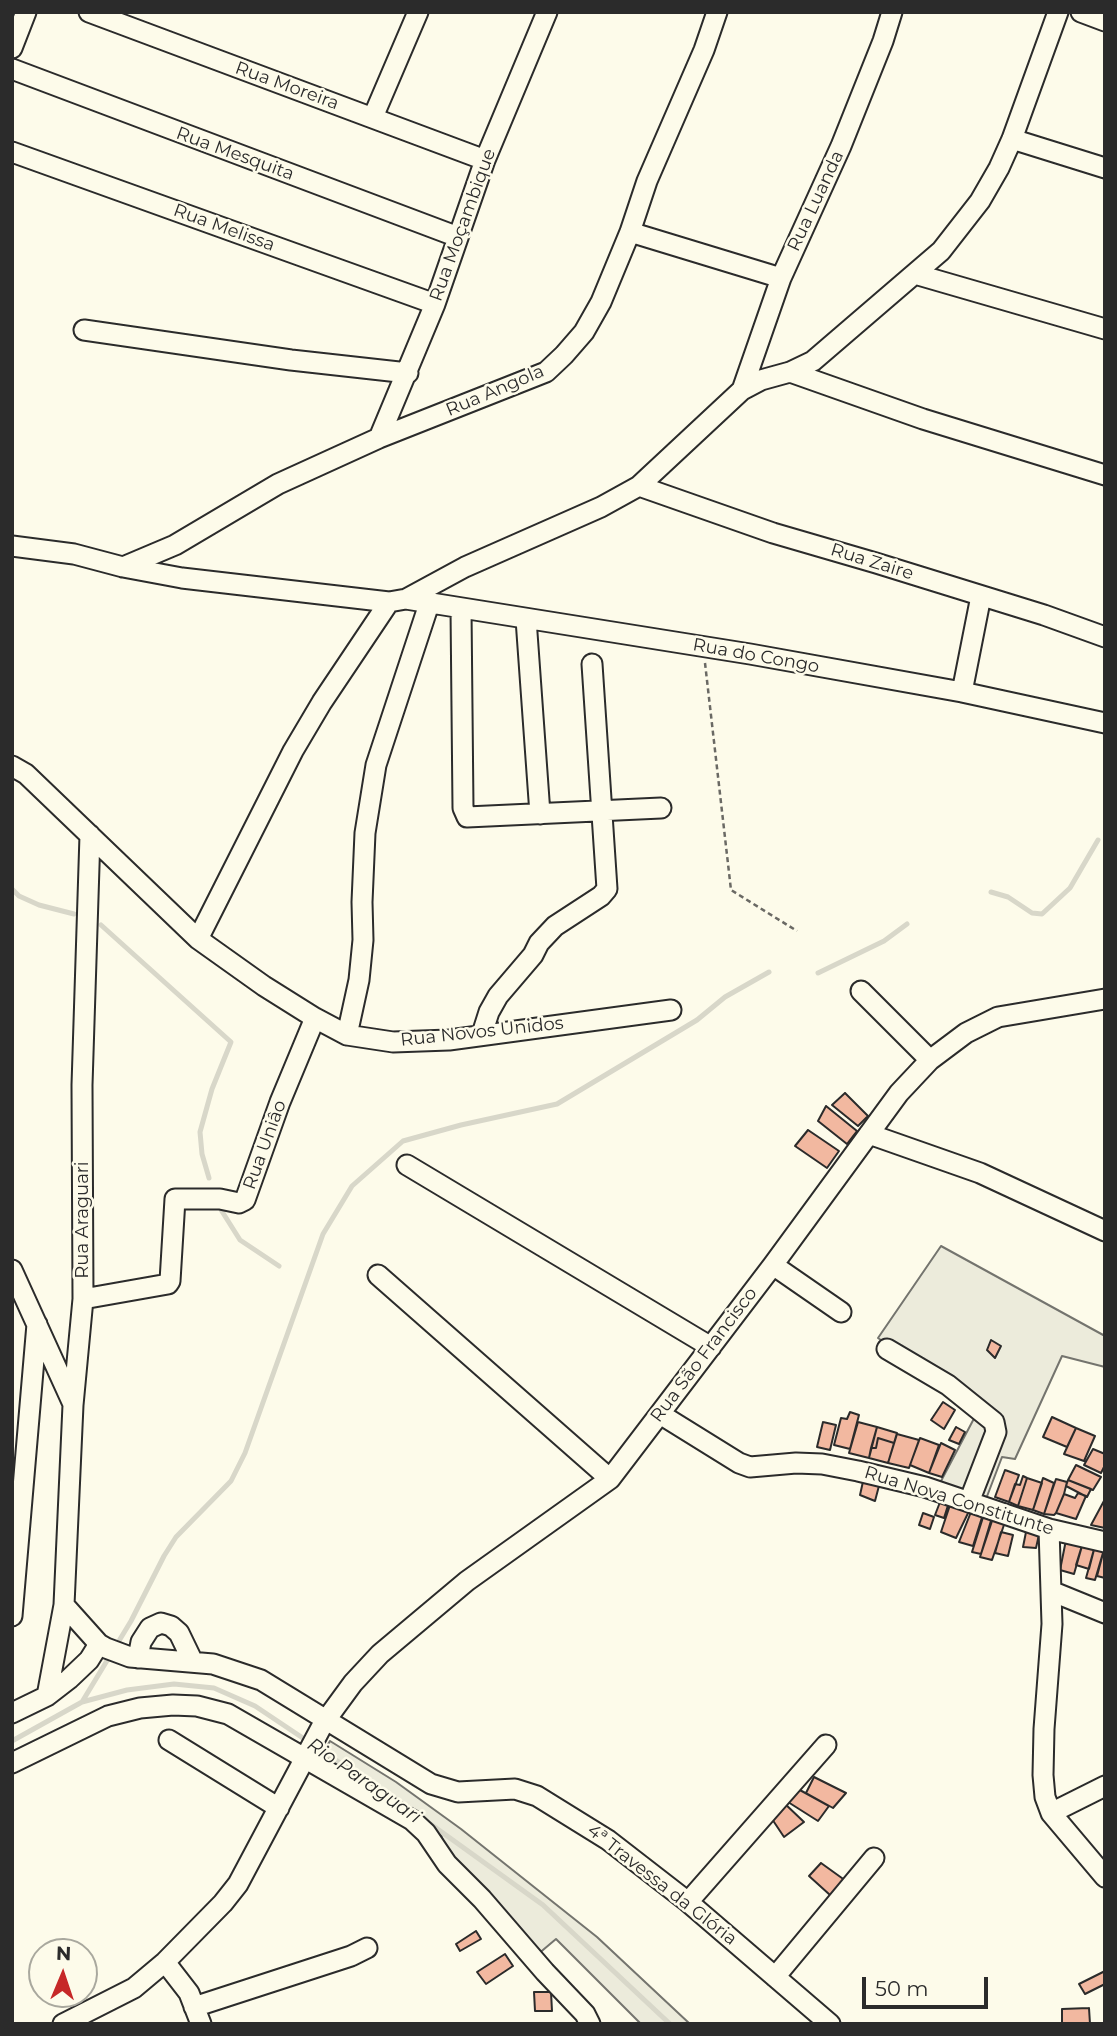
<!DOCTYPE html>
<html>
<head>
<meta charset="utf-8">
<style>
  body { margin:0 }
  #map { position:relative; width:1117px; height:2036px; overflow:hidden; background:#fdfbea; font-family:Montserrat,sans-serif }
  canvas { display:block }
  .frame { position:absolute; inset:0; border:14px solid #2b2b2b; pointer-events:none }
  .north { position:absolute; left:28px; top:1938px; width:70px; height:70px; box-sizing:border-box; background:#fdfbea; border:2px solid #a9a89e; border-radius:50%; rotate:2deg; font-size:19px; font-weight:700; line-height:28px; text-align:center; color:#2b2b2b }
  .north::after { content:''; display:block; margin:auto; width:24px; height:32px; background:#c62828; clip-path:polygon(50% 0,100% 100%,50% 72%,0 100%) }
  .scale { position:absolute; left:862px; top:1977px; width:126px; height:32px; box-sizing:border-box; border:4px solid #2b2b2b; border-top:0; padding-left:9px; font-size:21px; line-height:24px; white-space:nowrap; color:#2b2b2b; -webkit-text-stroke:5px #fdfbea; paint-order:stroke }
</style>
</head>
<body>
<div id="map">
<canvas width="1117" height="2036"></canvas>
<div class="frame"></div>
<div class="north">N</div>
<div class="scale">50 m</div>
</div>
<script>
const ctx = document.querySelector('canvas').getContext('2d');
ctx.lineJoin = 'round';
function fill(path, color) { ctx.fillStyle = color; ctx.fill(path, 'evenodd'); }
const poly = rows => new Path2D(rows.map(r => 'M' + r).join(''));
function trace(path, color, width, dash) { ctx.strokeStyle = color; ctx.lineWidth = width; ctx.lineCap = dash ? 'butt' : 'round'; ctx.setLineDash(dash || []); ctx.stroke(path); }
function write(font, color, halo, rows, align = 'center') {
  ctx.font = font + ' Montserrat,sans-serif'; ctx.lineWidth = 5; ctx.setLineDash([]); ctx.textBaseline = 'middle'; ctx.strokeStyle = halo; ctx.fillStyle = color; for (const [text, x, y, turn = 0] of rows) {
    ctx.save(); ctx.translate(x, y); ctx.rotate((+turn || 0) * Math.PI / 180); ctx.textAlign = isNaN(turn) ? turn : align; if (halo) ctx.strokeText(text, 0, 0); ctx.fillText(text, 0, 0); ctx.restore();
  }
}
const green = poly([
  [941,1246,1105,1336,1105,1367,1062,1356,1015,1459,1002,1457,986,1499,940,1483,979,1409,878,1338,941,1246],
  [330,1741,396,1782,461,1829,597,1937,690,2024,641,2024,556,1939,537,1955,451,1861,441,1835,322,1755,330,1741]
]);
fill(green, '#ecebdb');
trace(green, '#74746e', 2);
trace(poly([
  [12,889,19,896,39,905,74,914],
  [991,892,1008,897,1032,913,1042,914,1070,888,1098,840],
  [101,925,231,1042,212,1089,200,1132,202,1154,209,1178],
  [818,973,884,941,907,924],
  [218,1205,240,1240,279,1266],
  [82,1702,131,1621,164,1556,176,1537,231,1481,245,1453,323,1234,352,1186,403,1141,461,1125,557,1104,697,1020,725,997,769,972],
  [12,1741,82,1702,127,1690,174,1684,214,1688,255,1706,391,1797],
  [425,1820,543,1905,670,2024]
]), '#d8d7c9', 5);
const building = poly([
  [845,1093,868,1116,858,1126,832,1105,845,1093],
  [826,1106,857,1131,847,1144,818,1121,826,1106],
  [808,1130,839,1151,827,1168,795,1146,808,1130],
  [991,1340,1001,1346,995,1358,987,1350,991,1340],
  [943,1402,955,1410,944,1429,931,1420,943,1402],
  [850,1412,859,1415,850,1449,834,1445,841,1418,847,1419,850,1412],
  [1052,1417,1076,1428,1067,1447,1043,1437,1052,1417],
  [823,1422,836,1425,830,1450,817,1447,823,1422],
  [858,1422,877,1427,869,1458,849,1453,858,1422],
  [877,1427,897,1433,894,1443,878,1438,876,1448,871,1448,877,1427],
  [956,1427,965,1432,959,1444,949,1440,956,1427],
  [1076,1428,1095,1436,1084,1461,1064,1454,1076,1428],
  [897,1434,919,1440,909,1468,888,1463,897,1434],
  [878,1438,894,1443,888,1463,869,1458,871,1448,876,1448,878,1438],
  [920,1438,939,1445,929,1473,910,1465,920,1438],
  [941,1443,955,1450,942,1477,929,1473,941,1443],
  [1093,1449,1105,1454,1105,1465,1101,1473,1084,1465,1093,1449],
  [1076,1465,1101,1477,1093,1490,1068,1480,1076,1465],
  [1005,1470,1019,1475,1009,1502,995,1497,1005,1470],
  [1023,1476,1027,1478,1018,1506,1009,1502,1015,1484,1020,1485,1023,1476],
  [864,1477,880,1482,875,1501,860,1495,864,1477],
  [1027,1478,1042,1483,1033,1510,1018,1506,1027,1478],
  [1043,1478,1054,1483,1044,1514,1033,1510,1043,1478],
  [1056,1479,1067,1482,1064,1494,1056,1513,1054,1515,1044,1514,1056,1479],
  [1068,1480,1091,1489,1087,1497,1066,1486,1068,1480],
  [1078,1493,1086,1496,1076,1519,1056,1513,1064,1494,1075,1498,1078,1493],
  [942,1497,950,1499,944,1518,935,1515,942,1497],
  [952,1499,971,1507,956,1538,941,1532,952,1499],
  [1105,1499,1105,1528,1091,1525,1105,1499],
  [973,1507,984,1511,973,1546,959,1542,973,1507],
  [985,1511,993,1514,981,1554,972,1552,985,1511],
  [923,1513,934,1517,930,1529,919,1525,923,1513],
  [994,1515,1006,1519,992,1560,980,1557,994,1515],
  [1027,1527,1040,1530,1036,1548,1023,1547,1027,1527],
  [1001,1532,1013,1535,1008,1556,995,1553,1001,1532],
  [1067,1535,1084,1539,1074,1574,1060,1570,1067,1535],
  [1084,1539,1096,1542,1089,1569,1076,1565,1084,1539],
  [1096,1542,1105,1546,1095,1580,1086,1578,1096,1542],
  [1105,1546,1105,1578,1097,1576,1105,1546],
  [814,1777,846,1793,833,1808,806,1793,814,1777],
  [798,1789,829,1806,818,1821,788,1802,798,1789],
  [783,1802,804,1822,784,1837,770,1816,783,1802],
  [821,1863,846,1881,830,1895,809,1876,821,1863],
  [476,1931,481,1939,460,1951,456,1944,476,1931],
  [505,1954,513,1966,486,1984,477,1972,505,1954],
  [1105,1971,1105,1984,1085,1994,1079,1984,1105,1971],
  [534,1992,551,1992,552,2011,535,2011,534,1992],
  [1089,2008,1090,2024,1062,2024,1062,2009,1089,2008]
]);
fill(building, '#f2b8a0');
trace(building, '#2b2b2b', 2);
const minor = poly([
  [89,12,485,160],
  [1081,12,1105,21],
  [12,48,26,12],
  [12,69,458,237],
  [373,117,418,12],
  [1012,139,1105,168],
  [12,152,435,304],
  [630,232,781,278],
  [915,274,1105,329],
  [84,330,291,360,408,373],
  [790,372,923,419,1105,475],
  [742,390,781,278,841,146,883,41,892,12],
  [379,438,435,304,485,160,547,12],
  [639,486,773,533,876,563,1044,615,1105,637],
  [12,546,74,554,123,567,182,578,389,602],
  [123,567,175,545,278,484,379,438,546,372,564,355,584,332,601,302,630,232,647,181,704,50,717,12],
  [406,599,465,567,601,507,639,486,742,390,761,380,790,372,813,361,941,251,980,201,999,168,1012,139,1058,12],
  [461,609,463,808,467,817,661,808],
  [526,619,540,814],
  [962,692,981,596],
  [12,766,26,774,198,939,264,986,315,1018,347,1035,393,1042,449,1040,671,1010],
  [198,939,293,751,322,702,389,602,406,599,750,654,962,692,1105,723],
  [861,991,930,1060],
  [482,1034,489,1012,498,996,533,955,539,943,555,926,601,896,607,889,592,664],
  [347,1035,359,980,363,940,362,902,365,833,376,765,429,604],
  [869,1134,980,1173,1105,1231],
  [407,1165,711,1347],
  [773,1265,841,1312],
  [12,1270,73,1404],
  [378,1275,610,1479],
  [83,1299,168,1284,170,1281,175,1199,220,1199,239,1203,245,1200,280,1102,315,1018],
  [887,1349,948,1385,994,1422,996,1432,969,1502],
  [660,1414,739,1463,750,1467,796,1463,822,1464,858,1471,925,1487,1049,1529,1105,1542],
  [1049,1529,1052,1624,1044,1729,1043,1775,1045,1797,1051,1813,1105,1877],
  [1051,1591,1105,1613],
  [64,1605,99,1644,106,1648,130,1657,213,1664,261,1680,431,1784,458,1792,515,1789,537,1796,608,1840,688,1902,830,2024],
  [12,1616,37,1324],
  [138,1658,141,1642,150,1628,161,1623,171,1626,179,1633,193,1662],
  [47,1696,64,1605,73,1405,83,1299,82,1085,90,835],
  [12,1713,47,1696,69,1679,89,1660,99,1644],
  [169,1740,279,1808],
  [12,1763,108,1716,140,1708,173,1705,197,1706,228,1714,412,1820,426,1833,447,1864,482,1899,545,1972,585,2014,590,2024],
  [1051,1813,1105,1786],
  [688,1902,826,1745],
  [165,1962,189,1993,201,2024],
  [775,1977,874,1858],
  [194,2007,351,1956,367,1948],
  [63,2024,134,1988,165,1962,223,1903,238,1884,323,1724,353,1683,380,1654,467,1581,610,1479,773,1265,899,1093,930,1060,966,1033,998,1017,1105,999]
]);
trace(minor, '#2b2b2b', 23);
trace(poly([
  [705,663,731,890,797,931]
]), '#6a6964', 2.5, [5, 3.5]);
trace(minor, '#fdfbea', 19);
write('18px', '#2b2b2b', '#fdfbea', [
  ["Rua Moreira",287,86,20],
  ["Rua Mesquita",235,154,20],
  ["Rua Luanda",816,201,-65],
  ["Rua Moçambique",463,225,-70],
  ["Rua Melissa",224,228,20],
  ["Rua Angola",495,391,-23],
  ["Rua Zaire",872,562,17],
  ["Rua do Congo",756,656,10],
  ["Rua Novos Unidos",482,1032,-6],
  ["Rua Uniâo",265,1145,-70],
  ["Rua Araguari",83,1220,-90],
  ["Rua São Francisco",704,1355,-53],
  ["Rua Nova Constitunte",959,1501,17],
  ["4ª Travessa da Glória",662,1885,38]
]);
write('italic 19px', '#2b2b2b', '#fdfbea', [
  ["Rio Paraguari",364,1781,35]
]);
</script>
</body>
</html>
